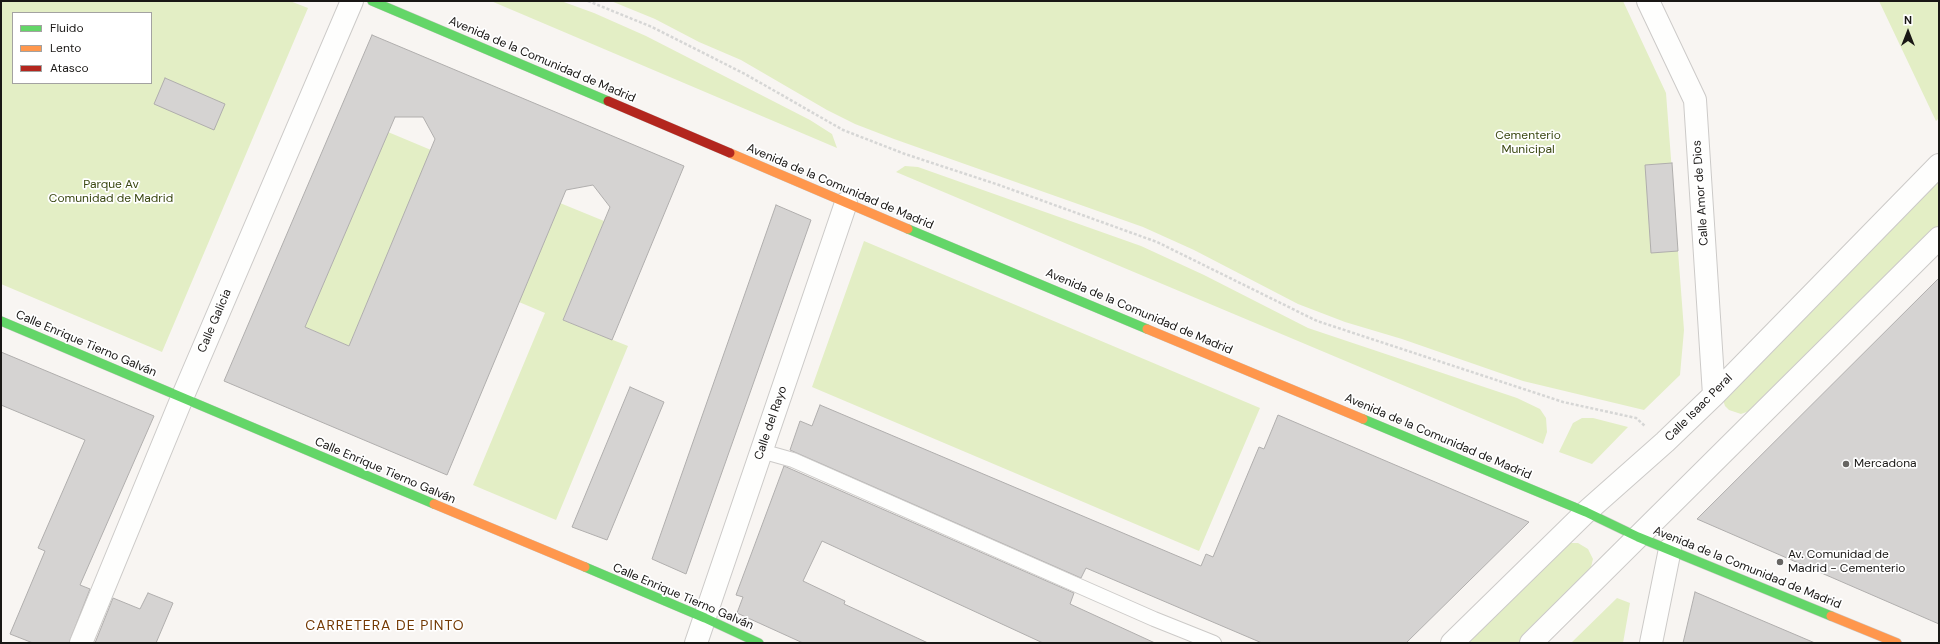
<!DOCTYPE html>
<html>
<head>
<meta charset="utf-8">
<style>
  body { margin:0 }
  #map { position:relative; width:1940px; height:644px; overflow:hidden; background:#f8f5f2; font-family:"DM Sans",sans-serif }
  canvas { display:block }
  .frame { position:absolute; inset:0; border:2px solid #191715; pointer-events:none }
  .legend { position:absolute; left:12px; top:12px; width:140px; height:72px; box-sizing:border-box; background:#fff; border:1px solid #a3a2a1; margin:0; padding:5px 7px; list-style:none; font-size:12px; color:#191715 }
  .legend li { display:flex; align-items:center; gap:8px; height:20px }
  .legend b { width:20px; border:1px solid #a3a2a1 }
  .north { position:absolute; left:1888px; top:12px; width:40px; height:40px; -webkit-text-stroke:3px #fff; paint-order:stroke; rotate:0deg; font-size:11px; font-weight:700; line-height:16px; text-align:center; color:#191715 }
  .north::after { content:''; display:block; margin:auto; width:14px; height:18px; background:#191715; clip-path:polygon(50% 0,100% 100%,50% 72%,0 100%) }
</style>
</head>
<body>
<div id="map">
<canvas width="1940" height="644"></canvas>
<div class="frame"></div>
<ul class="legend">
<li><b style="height:5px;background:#63d668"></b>Fluido</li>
<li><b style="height:5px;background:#ff974d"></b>Lento</li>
<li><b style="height:5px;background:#b3261e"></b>Atasco</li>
</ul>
<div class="north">N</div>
</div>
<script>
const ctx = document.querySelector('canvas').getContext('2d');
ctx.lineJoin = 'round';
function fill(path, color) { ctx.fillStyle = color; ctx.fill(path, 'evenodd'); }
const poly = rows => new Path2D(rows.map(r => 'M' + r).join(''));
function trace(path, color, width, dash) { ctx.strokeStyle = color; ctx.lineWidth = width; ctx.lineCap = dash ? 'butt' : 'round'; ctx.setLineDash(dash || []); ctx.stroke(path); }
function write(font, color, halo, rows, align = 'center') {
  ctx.font = font + ' "DM Sans",sans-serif'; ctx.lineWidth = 3.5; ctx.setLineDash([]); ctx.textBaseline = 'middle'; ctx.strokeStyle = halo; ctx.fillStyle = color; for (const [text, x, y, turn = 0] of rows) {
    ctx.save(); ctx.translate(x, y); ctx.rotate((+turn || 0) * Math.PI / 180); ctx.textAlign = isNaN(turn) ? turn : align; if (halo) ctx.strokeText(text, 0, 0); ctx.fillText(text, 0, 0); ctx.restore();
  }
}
fill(poly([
  [1,1,290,1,308,8,162,352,1,284],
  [13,13,151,13,151,83,13,83],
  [491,1,561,1,594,13,646,36,810,120,832,134,837,148],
  [611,1,1623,1,1666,93,1684,330,1680,375,1644,410,1523,381,1402,339,1345,322,1298,304,1194,250,1143,227,894,139,855,124,827,110,741,60,699,42,655,19],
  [1879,1,1939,1,1939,118,1936,121],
  [388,132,431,150,349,346,305,327],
  [905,166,918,167,1141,246,1204,275,1308,328,1517,398,1540,409,1546,418,1547,432,1543,444,896,172],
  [1939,170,1939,225,1755,409,1741,414,1729,410,1725,406,1722,397],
  [560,203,604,221,563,320,628,346,556,520,473,485,545,313,519,302],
  [864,241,1260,408,1199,551,812,387],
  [1582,418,1593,418,1628,427,1592,464,1559,452,1573,423],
  [1567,543,1578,543,1588,549,1593,559,1590,571,1518,643,1463,643],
  [1617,598,1630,603,1623,643,1571,643]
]), '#e3eec5');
const building = poly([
  [372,35,684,166,612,340,563,320,610,207,593,185,566,190,447,475,224,381,372,35],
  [395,117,423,117,435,139,349,346,305,327,395,117],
  [165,78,225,104,214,130,154,104,165,78],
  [1672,163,1678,251,1651,253,1645,165,1672,163],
  [776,205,811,220,686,574,652,559,776,205],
  [1939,278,1939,624,1697,519,1939,278],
  [1,352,154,416,80,585,90,589,69,643,33,643,10,634,45,551,38,548,85,440,1,405,1,352],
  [630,387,664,402,607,540,572,527,630,387],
  [820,405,1201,566,1206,554,1213,557,1259,447,1264,449,1278,415,1529,522,1406,643,1262,643,1086,568,1081,578,790,450,800,421,812,426,820,405],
  [784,466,1074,593,1070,604,1155,643,1043,643,822,541,803,581,845,601,844,604,928,643,803,643,737,613,743,597,736,595,784,466],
  [1695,592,1815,643,1683,643,1695,592],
  [148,593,173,603,156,643,95,643,113,598,140,609,148,593]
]);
fill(building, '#d5d3d2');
trace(building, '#b0aead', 1);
const lane = poly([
  [761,451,793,460,1154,619,1214,643]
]);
const street = poly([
  [1648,1,1695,100,1714,395],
  [81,643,182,398,352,1],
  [696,643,846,203],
  [1452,643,1586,512,1665,442,1714,395,1939,165],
  [1531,643,1939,238],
  [1651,643,1670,549]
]);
const fast = poly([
  [372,1,608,101],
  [908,229,1147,329],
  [1,321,434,504],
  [1363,419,1586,512,1638,537,1831,616],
  [585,567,705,618,759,643]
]);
const slow = poly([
  [730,153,908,229],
  [1147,329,1363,419],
  [434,504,585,567],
  [1831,616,1897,643]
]);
const jam = poly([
  [608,101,730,153]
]);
trace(lane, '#cccac8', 16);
trace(street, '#cccac8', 24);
trace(fast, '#cccac8', 10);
trace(slow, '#cccac8', 10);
trace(jam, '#cccac8', 10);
trace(poly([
  [588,1,652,27,745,74,843,130,905,154,999,185,1157,242,1317,321,1563,402,1636,418,1645,426]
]), '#d6d6d5', 2.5, [3, 2]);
trace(lane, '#fefefd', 14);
trace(street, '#fefefd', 22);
trace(fast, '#63d668', 9);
trace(slow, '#ff974d', 9);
trace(jam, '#b3261e', 9);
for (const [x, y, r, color] of [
  [1846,464,4,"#676562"],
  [1780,562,4,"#676562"]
]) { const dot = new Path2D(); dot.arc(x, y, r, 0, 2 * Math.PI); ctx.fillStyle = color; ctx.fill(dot); trace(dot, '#fff', 1.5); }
write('12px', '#191715', '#fff', [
  ["Avenida de la Comunidad de Madrid",542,60,23],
  ["Avenida de la Comunidad de Madrid",840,187,23],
  ["Calle Amor de Dios",1701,193,-94],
  ["Avenida de la Comunidad de Madrid",1139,312,23],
  ["Calle Galicia",215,321,-67],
  ["Calle Enrique Tierno Galván",86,344,23],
  ["Calle Isaac Peral",1699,408,-45],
  ["Calle del Rayo",771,423,-71],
  ["Avenida de la Comunidad de Madrid",1438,437,23],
  ["Calle Enrique Tierno Galván",385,471,23],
  ["Avenida de la Comunidad de Madrid",1747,568,22],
  ["Calle Enrique Tierno Galván",683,597,23]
]);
write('12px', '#394711', '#fff', [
  ["Cementerio",1528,136],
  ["Municipal",1528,150],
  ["Parque Av",111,185],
  ["Comunidad de Madrid",111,199]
]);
write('12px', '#191715', '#fff', [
  ["Mercadona",1854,464],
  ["Av. Comunidad de",1788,555],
  ["Madrid - Cementerio",1788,569]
], 'left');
ctx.letterSpacing = '1px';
write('14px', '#733903', '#fff', [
  ["CARRETERA DE PINTO",385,626]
]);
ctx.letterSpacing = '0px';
</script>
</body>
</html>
